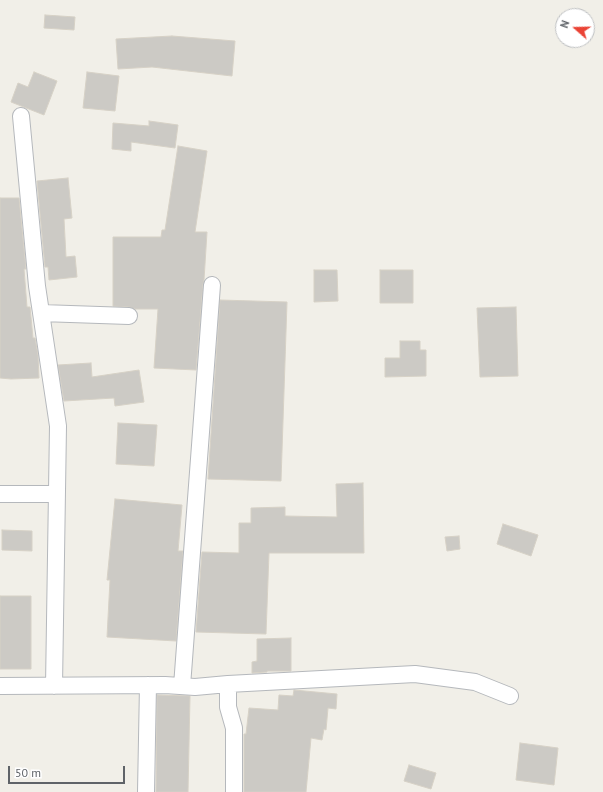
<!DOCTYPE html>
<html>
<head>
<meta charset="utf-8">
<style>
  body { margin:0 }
  #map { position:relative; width:603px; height:792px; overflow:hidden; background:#f1efe8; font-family:"PT Sans",sans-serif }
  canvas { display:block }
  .north { position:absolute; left:555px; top:8px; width:40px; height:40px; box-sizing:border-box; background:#fff; border:1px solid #bfc1c3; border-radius:50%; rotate:290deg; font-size:11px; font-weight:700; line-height:16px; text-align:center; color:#5f6368 }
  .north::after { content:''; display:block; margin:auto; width:14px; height:18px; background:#ea4335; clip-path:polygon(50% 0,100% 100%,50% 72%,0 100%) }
  .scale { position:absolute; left:8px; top:766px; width:117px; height:18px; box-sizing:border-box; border:2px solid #5f6368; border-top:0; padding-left:5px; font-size:12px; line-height:14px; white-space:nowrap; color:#5f6368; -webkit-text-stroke:3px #fff; paint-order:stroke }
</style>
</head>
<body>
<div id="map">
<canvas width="603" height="792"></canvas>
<div class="north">N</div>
<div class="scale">50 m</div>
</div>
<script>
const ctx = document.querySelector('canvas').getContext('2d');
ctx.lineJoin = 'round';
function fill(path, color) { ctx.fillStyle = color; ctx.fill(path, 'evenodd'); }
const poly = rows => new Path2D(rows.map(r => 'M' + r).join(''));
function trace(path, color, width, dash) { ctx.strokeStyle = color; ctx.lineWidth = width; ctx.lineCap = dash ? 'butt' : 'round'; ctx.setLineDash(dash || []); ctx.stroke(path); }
const building = poly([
  [45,15,75,17,74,30,44,28,45,15],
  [172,36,235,41,232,76,152,67,118,69,116,39,172,36],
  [34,72,57,81,44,115,11,102,18,83,28,87,34,72],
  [87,72,119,76,115,111,83,108,87,72],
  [149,121,178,125,175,148,131,142,131,151,112,149,113,123,149,126,149,121],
  [178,146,207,151,195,232,207,232,204,280,203,284,196,370,154,368,158,309,135,309,129,307,113,306,113,237,161,237,162,230,165,230,178,146],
  [68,178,72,218,64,219,66,257,75,256,77,277,49,280,48,267,45,267,37,181,68,178],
  [0,198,19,198,26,269,24,269,27,307,30,307,33,338,35,338,38,355,39,378,11,379,0,378,0,198],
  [314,270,337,270,338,301,314,302,314,270],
  [380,270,413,270,413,303,380,303,380,270],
  [220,300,287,302,281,481,208,479,220,300],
  [516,307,518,376,480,377,477,308,516,307],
  [400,341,420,341,420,350,426,350,426,376,385,377,385,358,400,358,400,341],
  [91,363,92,377,139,370,144,402,115,406,114,398,64,401,58,365,91,363],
  [118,423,157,425,154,466,116,464,118,423],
  [363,483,364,553,269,553,266,634,196,632,202,552,239,553,239,523,251,523,251,508,285,507,285,516,337,517,336,484,363,483],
  [115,499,182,505,178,551,183,551,176,641,107,637,110,580,107,580,115,499],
  [503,524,538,535,531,556,497,544,503,524],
  [2,530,32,531,32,551,2,550,2,530],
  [459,536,460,549,447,551,445,537,459,536],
  [0,596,31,596,31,669,0,669,0,596],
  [291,638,291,671,267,671,267,672,252,673,252,662,257,661,257,639,291,638],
  [294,690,337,694,336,709,328,708,326,730,324,729,322,740,311,738,306,792,244,792,244,734,246,734,249,708,278,710,279,695,293,696,294,690],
  [157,695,190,696,188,792,156,792,157,695],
  [520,743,558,748,554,785,516,780,520,743],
  [409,765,436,773,431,789,404,781,409,765]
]);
fill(building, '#cccac5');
trace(building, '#d6d1c6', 1);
const street = poly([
  [21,116,37,286,58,426,54,686],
  [41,313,129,316],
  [0,494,57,494],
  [228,684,415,674,475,682,510,696],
  [0,686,165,685,195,687,228,684,228,707,234,728,234,792],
  [182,686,212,285],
  [146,792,148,685]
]);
trace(street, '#b5b8bc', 18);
trace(street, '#fff', 16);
</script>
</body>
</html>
